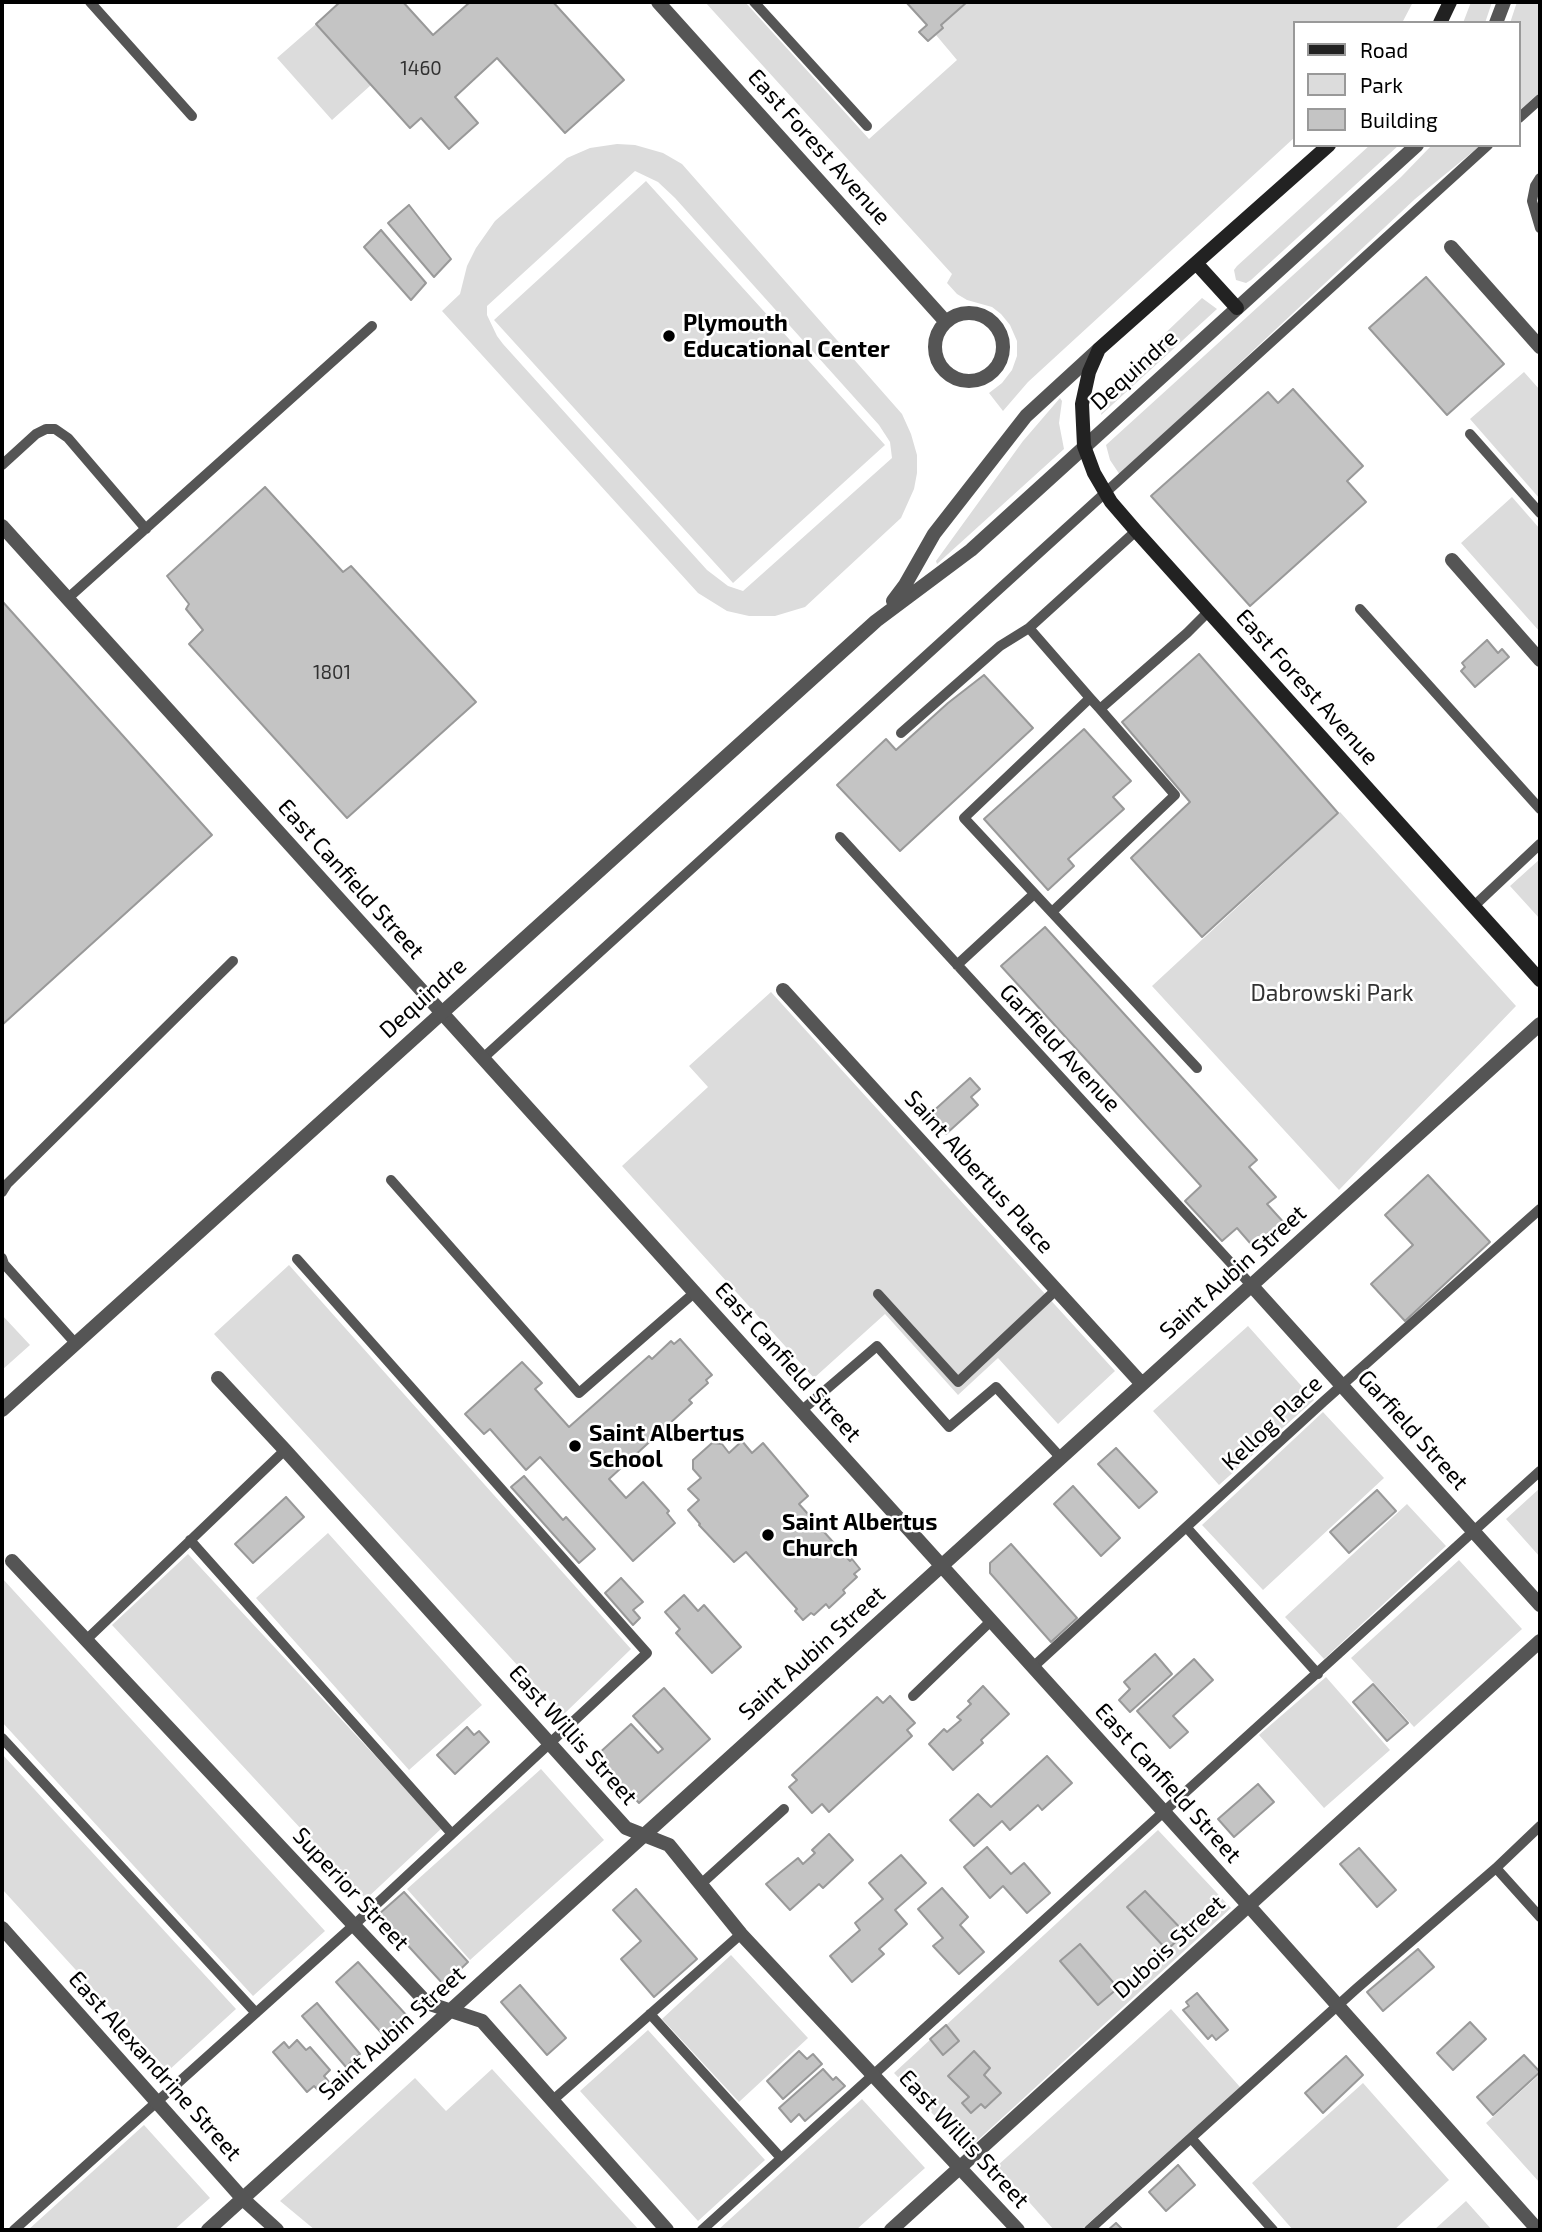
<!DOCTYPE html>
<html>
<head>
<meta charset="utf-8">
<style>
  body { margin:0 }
  #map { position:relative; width:1542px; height:2232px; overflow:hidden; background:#fff; font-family:"Exo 2",sans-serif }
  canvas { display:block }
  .frame { position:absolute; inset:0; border:4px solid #000; pointer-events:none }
  .legend { position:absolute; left:1293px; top:21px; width:228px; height:126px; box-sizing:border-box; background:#fff; border:2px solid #999; margin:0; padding:9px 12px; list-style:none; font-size:21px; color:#000 }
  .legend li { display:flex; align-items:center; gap:14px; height:35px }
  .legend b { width:35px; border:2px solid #999 }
</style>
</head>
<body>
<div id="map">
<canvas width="1542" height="2232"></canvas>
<div class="frame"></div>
<ul class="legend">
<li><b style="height:9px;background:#222"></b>Road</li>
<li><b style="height:19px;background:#dcdcdc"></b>Park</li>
<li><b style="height:19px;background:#c4c4c4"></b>Building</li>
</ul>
</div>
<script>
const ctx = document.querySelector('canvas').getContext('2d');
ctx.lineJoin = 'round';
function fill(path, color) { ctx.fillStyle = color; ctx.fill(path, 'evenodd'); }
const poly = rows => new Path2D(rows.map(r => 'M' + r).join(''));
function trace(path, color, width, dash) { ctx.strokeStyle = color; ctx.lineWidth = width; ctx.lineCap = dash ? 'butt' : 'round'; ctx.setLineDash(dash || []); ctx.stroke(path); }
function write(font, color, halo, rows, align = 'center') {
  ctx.font = font + ' "Exo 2",sans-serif'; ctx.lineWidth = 5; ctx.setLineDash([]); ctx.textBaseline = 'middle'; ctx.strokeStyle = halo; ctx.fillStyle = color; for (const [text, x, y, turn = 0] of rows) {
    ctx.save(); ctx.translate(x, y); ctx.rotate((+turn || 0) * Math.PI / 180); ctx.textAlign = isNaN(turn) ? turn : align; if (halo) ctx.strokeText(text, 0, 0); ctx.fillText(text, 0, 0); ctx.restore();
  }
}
fill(poly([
  [705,2,745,2,869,139,957,60,936,35,943,28,941,25,967,2,1413,2,1402,23,1295,23,1295,137,1028,382,1003,411,989,393,1002,383,1012,370,1017,356,1017,341,1010,325,1001,314,992,307,967,300,957,294,947,283,952,274],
  [1471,2,1492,2,1485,23,1463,23],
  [1517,2,1540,2,1540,92,1519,111,1519,23,1510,23],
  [316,24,371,85,332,120,277,58],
  [617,144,635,145,663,153,682,164,902,414,911,434,917,455,917,473,914,489,901,518,805,607,775,616,749,616,727,611,698,593,442,311,460,294,467,266,476,248,495,221,567,158,590,148],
  [635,171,658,182,675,198,879,425,890,442,892,458,743,591,728,586,707,570,503,344,497,336,487,315,487,306],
  [1370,145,1399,145,1251,280,1246,283,1236,280,1234,270,1237,266],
  [1432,145,1481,145,1415,199,1120,475,1110,460,1106,445,1401,177],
  [646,181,885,445,733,583,494,320],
  [1202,298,1217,309,1101,415,1104,399,1110,386],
  [1524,372,1540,390,1540,499,1470,419],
  [1060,398,1062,401,1059,423,1064,449,937,564,936,561,1023,441],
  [1512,497,1540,529,1540,632,1461,543],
  [1340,812,1516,1006,1339,1190,1152,986],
  [1540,859,1540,919,1510,886],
  [771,992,1115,1371,1058,1424,998,1358,958,1395,885,1314,814,1378,622,1166,708,1087,689,1066],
  [289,1265,631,1649,563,1715,214,1334],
  [2,1315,30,1345,2,1370],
  [1248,1326,1314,1400,1219,1485,1153,1411],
  [1323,1412,1384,1478,1263,1590,1202,1525],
  [1540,1488,1540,1557,1506,1519],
  [1407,1504,1446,1546,1324,1659,1285,1617],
  [328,1533,482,1705,409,1770,256,1598],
  [188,1554,442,1828,366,1899,112,1625],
  [1459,1560,1522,1629,1414,1727,1351,1658],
  [2,1578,325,1931,253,1996,2,1722],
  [1326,1677,1390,1750,1324,1808,1259,1735],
  [2,1754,236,2009,168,2071,2,1889],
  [541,1769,604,1840,470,1960,407,1889],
  [1158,1830,1231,1908,967,2150,894,2073],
  [731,1955,808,2038,739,2102,662,2019],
  [1171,2009,1240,2087,1081,2230,1054,2230,997,2166],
  [648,2030,765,2160,698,2221,580,2091],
  [492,2069,639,2230,315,2230,280,2201,415,2078,446,2111],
  [1540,2074,1540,2183,1486,2123],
  [1363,2083,1449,2180,1394,2230,1293,2230,1252,2183],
  [862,2099,925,2168,856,2230,718,2230],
  [144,2125,210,2198,174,2230,28,2230],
  [1466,2201,1492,2230,1434,2230]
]), '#dcdcdc');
const building = poly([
  [340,2,403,2,433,35,470,2,553,2,624,80,565,133,497,58,455,97,478,123,449,149,421,118,410,128,316,24,340,2],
  [906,2,967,2,941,25,943,28,928,41,919,32,927,25,906,2],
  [409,205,451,259,434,277,388,223,409,205],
  [381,230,426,283,411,300,364,247,381,230],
  [1426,277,1504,364,1447,415,1369,328,1426,277],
  [1293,389,1363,466,1347,481,1366,502,1250,606,1151,496,1268,392,1278,403,1293,389],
  [265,487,343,572,351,566,476,702,347,818,189,644,203,630,186,609,189,604,167,576,265,487],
  [2,601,212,835,2,1025,2,601],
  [1487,640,1498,653,1502,649,1509,657,1475,687,1461,671,1465,667,1462,663,1487,640],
  [1199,654,1338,813,1202,937,1131,858,1190,802,1122,722,1199,654],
  [984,675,1033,728,900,851,837,785,886,739,896,750,948,703,984,675],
  [1084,729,1131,781,1113,797,1124,809,1068,859,1074,866,1048,890,984,819,1084,729],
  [1045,927,1257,1160,1249,1167,1276,1197,1267,1204,1286,1225,1257,1251,1237,1228,1222,1241,1185,1201,1201,1186,1001,966,1045,927],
  [970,1078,980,1089,971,1097,978,1105,946,1134,929,1115,970,1078],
  [1428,1175,1490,1242,1405,1321,1371,1284,1413,1245,1385,1215,1428,1175],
  [680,1339,712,1375,706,1380,708,1383,689,1400,692,1403,609,1479,626,1498,643,1482,669,1511,667,1513,675,1523,633,1561,540,1457,526,1470,490,1429,484,1434,465,1414,522,1362,542,1383,535,1389,569,1427,649,1356,652,1359,671,1341,674,1344,680,1339],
  [742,1441,752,1453,763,1443,808,1496,799,1504,850,1561,852,1559,860,1569,854,1574,857,1577,843,1590,845,1593,829,1608,826,1604,814,1615,811,1613,803,1620,795,1611,797,1609,746,1552,734,1562,699,1525,700,1524,688,1510,699,1500,688,1489,701,1478,693,1469,693,1460,712,1443,722,1444,729,1453,742,1441],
  [1116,1448,1157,1492,1139,1508,1098,1464,1116,1448],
  [524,1476,563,1520,566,1517,595,1549,579,1563,511,1487,524,1476],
  [1073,1486,1120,1538,1101,1556,1054,1504,1073,1486],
  [1377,1490,1396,1511,1349,1553,1330,1532,1377,1490],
  [286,1497,304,1517,253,1563,235,1544,286,1497],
  [1011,1544,1077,1618,1051,1642,990,1573,990,1563,1011,1544],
  [621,1578,643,1602,633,1610,640,1618,633,1625,605,1593,621,1578],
  [684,1595,698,1611,704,1605,741,1647,712,1673,676,1633,680,1629,665,1612,684,1595],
  [1155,1654,1172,1674,1130,1712,1119,1700,1130,1689,1124,1682,1155,1654],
  [1194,1659,1213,1680,1173,1716,1188,1732,1170,1748,1137,1711,1194,1659],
  [1373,1684,1408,1723,1387,1741,1353,1702,1373,1684],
  [983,1686,1009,1714,981,1740,983,1743,953,1770,929,1744,944,1729,947,1732,961,1720,957,1717,971,1704,968,1701,983,1686],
  [664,1688,710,1739,639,1803,596,1756,631,1724,658,1753,663,1749,633,1716,664,1688],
  [890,1696,915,1723,907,1730,912,1736,829,1812,822,1804,812,1813,789,1787,797,1780,792,1775,877,1697,883,1703,890,1696],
  [467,1727,474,1735,479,1731,489,1742,455,1774,437,1755,467,1727],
  [1047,1756,1072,1783,1042,1810,1038,1805,1010,1830,1002,1821,974,1846,950,1820,978,1794,991,1807,1047,1756],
  [1258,1784,1274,1802,1234,1837,1218,1819,1258,1784],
  [829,1834,853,1860,823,1888,819,1884,790,1910,766,1884,798,1858,803,1864,815,1853,812,1850,829,1834],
  [987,1847,1011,1874,1024,1863,1050,1893,1027,1913,1003,1886,990,1898,964,1867,987,1847],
  [1359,1848,1396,1890,1377,1907,1340,1864,1359,1848],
  [901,1855,926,1883,895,1910,907,1924,879,1949,884,1954,852,1982,830,1956,860,1930,855,1923,883,1899,869,1883,901,1855],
  [942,1888,968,1917,960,1925,984,1952,959,1974,933,1946,943,1938,918,1909,942,1888],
  [636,1889,697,1959,654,1997,621,1959,641,1941,613,1910,636,1889],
  [1145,1891,1185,1933,1167,1950,1127,1907,1145,1891],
  [404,1892,468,1962,444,1985,379,1914,404,1892],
  [1080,1944,1118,1988,1098,2005,1060,1961,1080,1944],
  [1418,1949,1434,1967,1383,2011,1367,1992,1418,1949],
  [358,1962,408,2017,385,2037,336,1982,358,1962],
  [520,1985,566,2038,547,2055,501,2002,520,1985],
  [1197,1993,1228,2030,1216,2040,1212,2035,1208,2039,1183,2010,1189,2006,1186,2002,1197,1993],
  [317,2003,360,2054,346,2067,302,2016,317,2003],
  [1470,2022,1486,2039,1453,2070,1437,2053,1470,2022],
  [946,2025,959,2041,943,2055,930,2039,946,2025],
  [297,2040,306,2050,310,2047,330,2070,324,2076,329,2082,319,2091,314,2086,307,2092,273,2052,284,2042,289,2048,297,2040],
  [799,2051,807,2059,813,2054,822,2064,783,2099,767,2081,799,2051],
  [974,2051,990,2068,984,2075,1001,2093,985,2108,981,2104,971,2113,962,2103,969,2097,948,2076,974,2051],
  [1524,2055,1540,2072,1493,2115,1477,2097,1524,2055],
  [1346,2056,1363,2075,1323,2113,1305,2093,1346,2056],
  [823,2069,833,2080,836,2077,845,2086,805,2121,799,2114,791,2122,779,2108,823,2069],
  [1178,2165,1195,2185,1166,2211,1149,2192,1178,2165],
  [1116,2223,1123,2230,1108,2230,1116,2223]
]);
fill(building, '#c4c4c4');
trace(building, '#999', 2);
trace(poly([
  [90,2,192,116],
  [754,2,867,126],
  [1519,118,1540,99],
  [1540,178,1535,186,1532,201,1540,228],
  [1470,434,1540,513],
  [2,465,36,434,46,429,55,429,68,438,146,529],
  [1136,531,1029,628,1090,698,1100,709,1187,633,1208,612],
  [67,599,372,326],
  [1360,609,1540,809],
  [1090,698,964,818,1197,1068],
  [901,733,1000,646,1029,628],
  [840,837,1252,1286],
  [1474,906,1540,844],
  [1052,912,1175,795,1100,709],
  [957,965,1034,894],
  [482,1059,1488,145],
  [391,1180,579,1393,694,1293],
  [2,1192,7,1184,233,961],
  [2,1258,4,1264,76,1344],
  [878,1294,958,1382,1056,1290],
  [801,1411,877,1346,949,1427,996,1387,1061,1458],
  [1187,1528,1318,1674],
  [190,1540,452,1834],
  [86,1640,285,1450],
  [1033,1667,1323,1402,1540,1209],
  [913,1696,991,1621],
  [2,1738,256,2013],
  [1496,1868,1540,1917],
  [701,1884,784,1809],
  [650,2014,781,2158],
  [553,2100,741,1934],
  [1191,2138,1273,2230],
  [14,2230,354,1925,647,1653,297,1259],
  [702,2230,1540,1471],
  [1089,2230,1356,1989,1496,1868,1540,1826]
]), '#555', 10);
trace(poly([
  [658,2,946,322],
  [1451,247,1540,347],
  '935 347a34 34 0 1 1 68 0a34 34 0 1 1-68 0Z',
  [2,526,1249,1906,1538,2230],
  [1452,560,1540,660],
  [783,990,1142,1384],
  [1252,1286,1540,1605],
  [218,1378,285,1450,626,1828,669,1845,741,1934,1018,2230],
  [12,1561,427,2003,482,2021,667,2230],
  [2,1928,243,2199,277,2230],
  [208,2230,1540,1024],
  [891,2230,1540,1641]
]), '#555', 14);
trace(poly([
  [1496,23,1504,2],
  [893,601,905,585,934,534,1026,416,1098,350],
  [2,1410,876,621,971,550,1417,145]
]), '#555', 14);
trace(poly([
  [1440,23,1450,2],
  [1329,145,1099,349,1089,372,1082,404,1084,446,1094,473,1111,502,1136,531,1540,980],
  [1196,263,1237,308]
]), '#222', 14);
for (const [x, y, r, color] of [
  [669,336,7,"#000"],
  [575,1446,7,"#000"],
  [768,1535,7,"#000"]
]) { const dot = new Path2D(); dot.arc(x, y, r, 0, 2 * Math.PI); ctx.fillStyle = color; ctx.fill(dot); trace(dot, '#fff', 2.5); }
write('19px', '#313131', null, [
  ["1460",421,69],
  ["1801",332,673]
]);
write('23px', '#000', '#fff', [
  ["East Forest Avenue",819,147,48],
  ["Dequindre",1134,370,-42],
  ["East Forest Avenue",1307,687,48],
  ["East Canfield Street",351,879,48],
  ["Dequindre",423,998,-42],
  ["Garfield Avenue",1060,1048,47],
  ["Saint Albertus Place",979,1172,48],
  ["Saint Aubin Street",1233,1272,-42],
  ["East Canfield Street",788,1362,48],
  ["Kellog Place",1272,1423,-43],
  ["Garfield Street",1413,1430,48],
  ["Saint Aubin Street",812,1653,-42],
  ["East Willis Street",573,1735,48],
  ["East Canfield Street",1168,1783,48],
  ["Superior Street",351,1889,47],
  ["Dubois Street",1169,1947,-42],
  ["Saint Aubin Street",392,2033,-42],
  ["East Alexandrine Street",155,2066,48],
  ["East Willis Street",964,2139,47]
]);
write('bold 23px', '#000', '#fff', [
  ["Plymouth",683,323],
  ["Educational Center",683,349],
  ["Saint Albertus",589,1433],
  ["School",589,1459],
  ["Saint Albertus",782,1522],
  ["Church",782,1548]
], 'left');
write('23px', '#333', '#fff', [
  ["Dabrowski Park",1332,993]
]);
</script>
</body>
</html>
